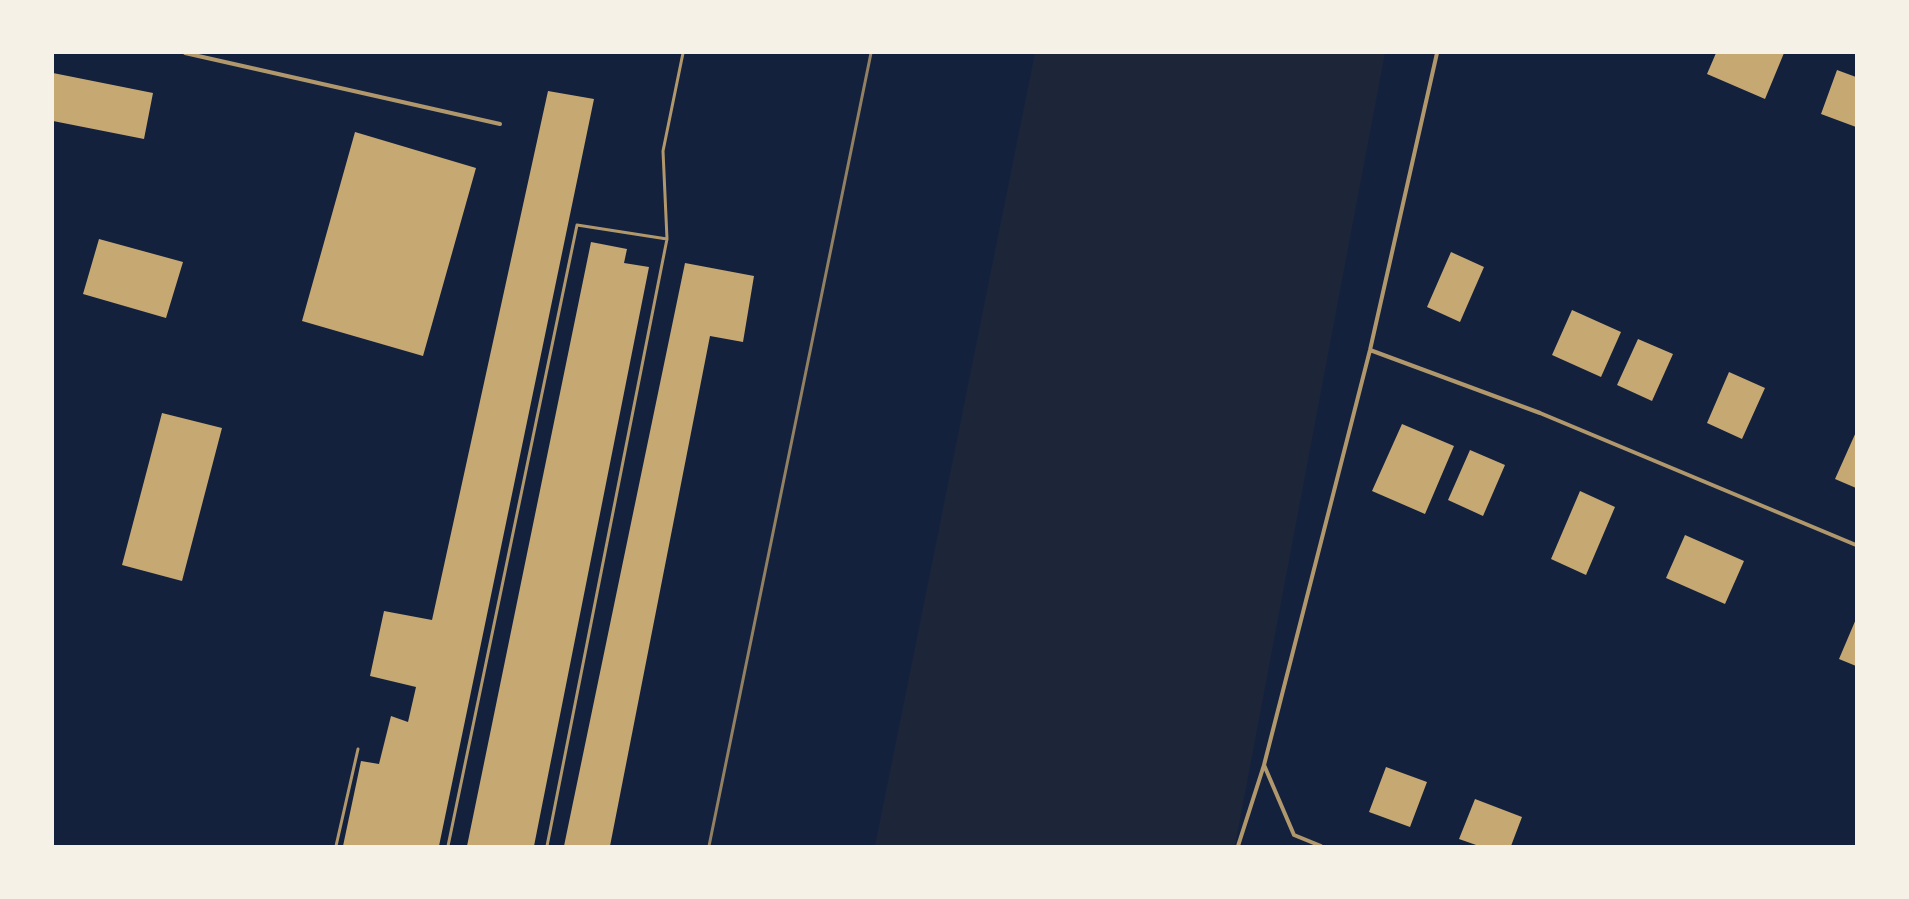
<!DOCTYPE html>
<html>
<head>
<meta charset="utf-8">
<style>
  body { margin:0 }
  #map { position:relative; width:1909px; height:899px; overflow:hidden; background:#14213d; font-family:"Work Sans",sans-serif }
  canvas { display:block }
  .frame { position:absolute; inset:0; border:54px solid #f6f1e7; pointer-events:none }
</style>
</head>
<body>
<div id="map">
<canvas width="1909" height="899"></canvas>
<div class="frame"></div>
</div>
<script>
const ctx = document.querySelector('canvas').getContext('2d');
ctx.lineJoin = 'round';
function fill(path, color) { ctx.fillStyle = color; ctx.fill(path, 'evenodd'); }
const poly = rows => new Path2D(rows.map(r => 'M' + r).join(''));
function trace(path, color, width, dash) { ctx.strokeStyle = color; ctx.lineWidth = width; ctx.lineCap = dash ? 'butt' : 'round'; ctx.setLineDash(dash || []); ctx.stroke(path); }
fill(poly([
  [1035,53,1385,53,1235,846,875,846]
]), '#1d2539');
fill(poly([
  [1716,53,1784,53,1765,99,1707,74],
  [1837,70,1856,77,1856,127,1821,114],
  [53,73,153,93,144,139,53,121],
  [548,91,594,99,439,846,343,846,361,761,379,764,391,716,408,722,416,687,370,676,384,611,432,620],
  [355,132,476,168,423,356,302,321],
  [99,239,183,262,166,318,83,294],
  [591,242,627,249,624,263,649,267,534,846,467,846],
  [1451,252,1484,267,1460,322,1427,307],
  [685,263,754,276,743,342,710,336,610,846,564,846],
  [1572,310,1621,332,1601,377,1552,355],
  [1638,339,1673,354,1652,401,1617,385],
  [1729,372,1765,388,1742,439,1707,423],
  [162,413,222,428,182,581,122,565],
  [1402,424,1454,446,1425,514,1372,491],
  [1856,432,1856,488,1835,479],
  [1470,450,1505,465,1483,516,1448,500],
  [1580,491,1615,507,1586,575,1551,559],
  [1685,535,1744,561,1725,604,1666,578],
  [1856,619,1856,666,1839,659],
  [1386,767,1427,782,1410,827,1369,812],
  [1475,799,1522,817,1511,846,1479,846,1459,839]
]), '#c6a872');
trace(poly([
  [336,846,358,749],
  [448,846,577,225,667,239],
  [547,846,667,239,663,151,683,53]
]), '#b1986c', 3);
trace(poly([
  [185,53,500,124],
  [1370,350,1540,413,1856,545],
  [1238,846,1264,765],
  [1321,846,1294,835,1264,765,1370,350,1437,53]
]), '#b1986c', 4);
trace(poly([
  [709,846,871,53]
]), '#918062', 3);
</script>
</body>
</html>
